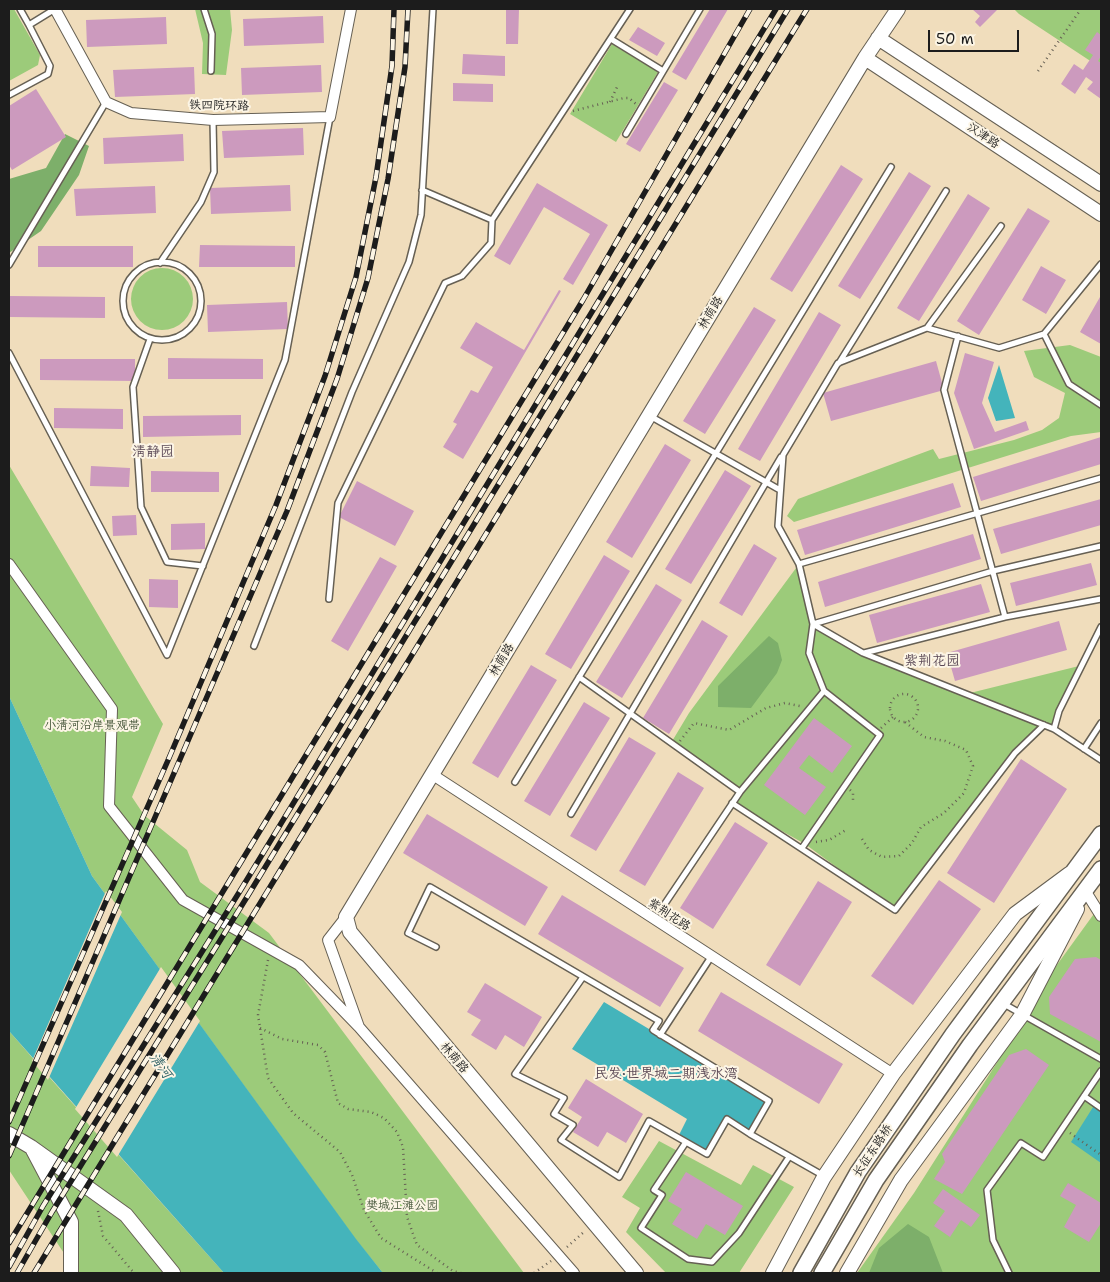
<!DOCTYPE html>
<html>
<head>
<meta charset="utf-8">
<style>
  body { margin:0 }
  #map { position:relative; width:1110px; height:1282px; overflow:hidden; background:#f0ddbc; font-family:"Shantell Sans",sans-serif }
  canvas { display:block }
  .frame { position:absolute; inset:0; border:10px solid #1c1c1c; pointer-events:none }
  .scale { position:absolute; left:928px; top:30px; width:91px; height:22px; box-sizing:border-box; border:2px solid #1c1c1c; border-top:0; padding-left:6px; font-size:15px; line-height:18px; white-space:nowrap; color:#1c1c1c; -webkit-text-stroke:4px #fcf5e5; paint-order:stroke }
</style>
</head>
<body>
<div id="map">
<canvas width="1110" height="1282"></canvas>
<div class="frame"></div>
<div class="scale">50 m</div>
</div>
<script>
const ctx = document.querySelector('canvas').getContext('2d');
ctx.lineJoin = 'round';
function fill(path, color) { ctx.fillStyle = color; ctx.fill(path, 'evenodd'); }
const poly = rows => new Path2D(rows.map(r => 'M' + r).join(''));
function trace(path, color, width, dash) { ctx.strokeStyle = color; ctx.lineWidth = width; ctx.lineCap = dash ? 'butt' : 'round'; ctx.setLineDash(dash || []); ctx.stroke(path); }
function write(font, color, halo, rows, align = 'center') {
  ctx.font = font + ' "Shantell Sans","LXGW WenKai TC",sans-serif'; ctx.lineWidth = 4; ctx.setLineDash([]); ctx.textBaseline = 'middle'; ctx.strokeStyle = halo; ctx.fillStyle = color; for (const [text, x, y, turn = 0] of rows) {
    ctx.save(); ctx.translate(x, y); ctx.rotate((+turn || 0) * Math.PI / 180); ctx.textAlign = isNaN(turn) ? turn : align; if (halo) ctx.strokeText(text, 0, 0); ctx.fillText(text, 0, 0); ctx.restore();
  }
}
fill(poly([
  [9,9,14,9,40,55,38,65,9,81],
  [195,9,230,9,232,30,226,75,202,74,203,43],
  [1014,9,1101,9,1101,68,1019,14],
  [612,44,658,72,616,142,570,114],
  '131 299a31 31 0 1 1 62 0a31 31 0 1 1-62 0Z',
  [1070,345,1101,357,1101,432,1071,436,794,522,787,516,798,499,933,449,939,459,1014,440,1042,430,1059,418,1065,393,1034,377,1024,351],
  [9,465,163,724,132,797,144,815,187,850,200,882,269,933,524,1273,383,1273,356,1240,92,876,9,696],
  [799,564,814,624,863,653,966,694,1083,665,1059,711,1054,729,1040,730,1015,753,895,910,805,844,732,803,740,792,671,743,689,713],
  [1096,911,1101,917,1101,1273,857,1273,914,1193,1012,1039,1046,980],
  [9,1031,50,1078,224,1273,77,1273,9,1170],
  [659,1141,741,1185,753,1165,794,1187,739,1273,666,1273,626,1232,640,1208,622,1197]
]), '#9ccb7a');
fill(poly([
  [65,134,89,146,79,175,41,231,9,253,9,179,46,168],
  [769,636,778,643,782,660,777,673,751,708,718,707,718,686],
  [908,1224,929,1237,943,1273,869,1273,879,1248]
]), '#7daf6a');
fill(poly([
  [999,365,1015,418,996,421,988,398],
  [9,696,92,876,356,1239,383,1273,224,1273,9,1031],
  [604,1002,769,1101,750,1134,727,1119,707,1154,678,1137,687,1119,572,1049],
  [1095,1104,1101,1108,1101,1163,1071,1142]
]), '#44b4bb');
fill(poly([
  [106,891,122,912,48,1080,32,1061],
  [161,967,200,1021,117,1157,75,1109]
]), '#f0ddbc');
fill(poly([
  [506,9,519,9,518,44,506,44],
  [710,9,728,9,686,80,672,72],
  [972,9,998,9,980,27,975,22,980,16],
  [323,16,324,43,244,46,243,19],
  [166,17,167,44,87,47,86,20],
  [638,27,665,43,657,56,629,40],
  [1097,32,1101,35,1101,56,1098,61,1101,63,1101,99,1087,89,1093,82,1086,77,1075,94,1061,84,1074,64,1083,70,1093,55,1085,50],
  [463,54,505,56,505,76,462,74],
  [321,65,322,92,242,95,241,68],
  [194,67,195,94,115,97,113,70],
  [664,82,678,90,640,152,626,144],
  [453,83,493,84,493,102,453,101],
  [36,89,66,137,12,170,9,165,9,106],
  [303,128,304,155,224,158,222,131],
  [183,134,184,161,104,164,103,138],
  [841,165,863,179,792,292,770,279],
  [909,172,931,186,860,299,838,286],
  [537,183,608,225,573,285,563,279,590,234,544,207,510,265,494,256],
  [290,185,291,211,211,214,210,188],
  [155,186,156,213,76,216,74,189],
  [968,194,990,208,919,321,897,308],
  [1028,208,1050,221,979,335,957,321],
  [200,245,295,246,295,267,199,267],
  [38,246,133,246,133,267,38,267],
  [1041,266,1066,280,1046,314,1022,300],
  [559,290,561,291,463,459,443,447,457,424,453,422,471,390,478,393,493,367,460,348,476,322,524,350],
  [10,296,105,297,105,318,10,317],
  [1100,297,1101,298,1101,344,1080,332],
  [287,302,288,329,208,332,207,305],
  [754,307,776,320,705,434,683,421],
  [819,312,841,325,760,461,738,449],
  [965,353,994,362,982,403,995,432,1026,421,1029,430,974,449,954,393],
  [168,358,263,359,263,379,168,379],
  [40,359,135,359,135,381,40,380],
  [936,361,944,390,831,421,823,393],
  [54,408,123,409,123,429,54,428],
  [241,415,241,435,143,437,143,416],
  [1101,437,1101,464,981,501,973,477],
  [665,444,691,460,632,558,606,542],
  [91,466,130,468,129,487,90,486],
  [725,470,751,486,691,584,665,569],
  [151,471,219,472,219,492,151,492],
  [357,481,414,511,395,546,339,517],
  [953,483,961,507,805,555,797,530],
  [1101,499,1101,525,1001,554,993,529],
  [136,515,137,535,113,536,112,516],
  [205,523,205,549,171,550,171,524],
  [973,534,981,559,825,607,818,582],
  [754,544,777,558,742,616,719,603],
  [604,555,630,571,571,669,545,654],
  [380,557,397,566,348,651,331,641],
  [1091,563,1097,585,1016,606,1010,583],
  [149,579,178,580,178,608,149,607],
  [656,584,682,600,622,698,596,682],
  [981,584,990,612,877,643,869,615],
  [702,620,728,636,669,734,643,718],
  [1059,621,1067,650,955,681,947,653],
  [531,665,557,680,498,778,472,763],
  [584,702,610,718,550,816,524,801],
  [814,718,852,746,832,773,809,755,799,768,826,787,805,815,764,785],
  [629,737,656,753,596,851,570,836],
  [1021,759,1067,789,994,903,947,873],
  [678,772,704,788,645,886,619,871],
  [427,814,548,887,525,926,403,853],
  [735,822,768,843,713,929,680,908],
  [939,880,981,909,913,1005,871,976],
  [818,881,852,902,800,986,766,965],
  [562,895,684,968,660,1007,538,934],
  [1096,957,1101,960,1101,1042,1050,1014,1049,997,1075,959],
  [485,983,542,1017,524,1047,505,1035,496,1050,471,1035,481,1020,467,1012],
  [721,992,843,1064,819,1104,698,1031],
  [1026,1049,1049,1065,962,1194,934,1179,945,1162,942,1154,1009,1055],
  [586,1079,643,1114,626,1143,607,1132,598,1147,573,1132,582,1117,568,1108],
  [686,1172,743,1206,725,1235,706,1224,697,1239,672,1224,682,1209,668,1201],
  [1068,1183,1101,1203,1101,1223,1089,1242,1064,1227,1076,1205,1060,1196],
  [943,1189,980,1215,971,1227,961,1220,950,1237,934,1226,945,1211,933,1203]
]), '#cc9abe');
const lane = poly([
  [20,9,29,25],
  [204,9,212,34,211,71],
  [611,39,663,71],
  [9,95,48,74,50,66,29,25,55,9],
  [626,134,700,9],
  [422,190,492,220,630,9],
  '123 301a39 39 0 1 1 78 0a39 39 0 1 1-78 0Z',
  [160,263,201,202,214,172,213,120],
  [1101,264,1044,334,999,348,927,328,838,363,783,455,778,526,799,564,813,624,863,653,1054,729,1101,760],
  [9,265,106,102],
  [927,328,1001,226],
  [1044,334,1069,384,1101,405],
  [958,336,944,390,1005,617],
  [150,339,133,387,141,507,167,562,203,566],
  [9,353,167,655,285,360,330,117],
  [839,363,946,191],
  [650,416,780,490],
  [799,564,1101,478],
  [329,599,338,503,445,283,462,276,491,243,492,220],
  [254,646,352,392,409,262,421,215,433,9],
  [864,653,1005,617,1101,599],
  [579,677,740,792,824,691,809,653,813,624,993,571,1101,546],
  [1054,729,1059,711,1101,627],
  [1084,749,1101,723],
  [515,782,891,167],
  [732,803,895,910,1015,753,1044,725],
  [571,814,781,457],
  [802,848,880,735,824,691],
  [660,911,740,792],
  [436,947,408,933,430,887,659,1021,653,1030,769,1101,750,1134,824,1176],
  [583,977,515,1074,564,1098,554,1114,573,1125,561,1140,619,1177,649,1121,707,1154,727,1119,750,1134],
  [1004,1004,1101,1059],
  [660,1035,711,957],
  [1084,1096,1101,1108],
  [686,1142,654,1190,662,1195,641,1228,688,1259,712,1262,739,1233,789,1157],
  [1009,1273,993,1240,987,1190,1021,1143,1043,1157,1101,1071]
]);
const street = poly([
  [55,9,106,102,131,113,213,120,330,117,351,9],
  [9,564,112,709,109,806,183,900,299,965,359,1027],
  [433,775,893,1074],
  [1086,892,1101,916],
  [346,917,328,940,359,1027,574,1273]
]);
const secondary = poly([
  [878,38,1101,184],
  [865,58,1101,214],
  [9,1134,31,1147,126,1215,173,1273],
  [33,1150,71,1222,71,1273],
  [636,1273,350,932,346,917,865,58,898,9],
  [773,1273,824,1177,893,1074,1015,914,1069,874],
  [847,1273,901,1180,1022,1015,1077,909]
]);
const primary = poly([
  [801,1273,858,1172,953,1034,1101,834],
  [822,1273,876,1180,970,1045,1101,869]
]);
trace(lane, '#666054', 8);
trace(street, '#666054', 12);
trace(secondary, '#666054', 16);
trace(primary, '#666054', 18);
trace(poly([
  [1038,71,1081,9],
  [610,102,618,85],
  [573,111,624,98,629,98,636,104],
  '890 708a14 14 0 1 1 28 0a14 14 0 1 1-28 0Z',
  [881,728,893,717],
  [680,741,694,723,729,730,766,708,785,703,800,706],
  [850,790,853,793,853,803],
  [862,839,869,850,882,857,899,856,912,843,921,827,944,813,964,793,973,766,966,750,945,741,924,737,905,722],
  [816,842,829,840,846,830],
  [268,960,258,1015,268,1078,293,1113,340,1152,352,1175,364,1210,381,1238,437,1273],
  [260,1028,282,1039,318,1045,325,1052,338,1103,348,1109,371,1112,384,1118,397,1132,403,1147,407,1217,417,1245,453,1271,461,1273],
  [1070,1133,1101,1155],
  [98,1211,103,1236,134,1273],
  [567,1247,585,1231],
  [534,1273,551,1261]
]), '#666054', 2.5, [1, 4]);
trace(lane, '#fff', 5);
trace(street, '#fff', 10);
trace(secondary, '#fff', 14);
trace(primary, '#fff', 15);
const rail = poly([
  [9,1122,169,758,276,505,325,376,356,277,376,177,392,66,394,9],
  [9,1156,287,511,337,379,368,278,388,179,405,67,408,9],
  [9,1243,583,300,750,9],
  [9,1267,43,1206,240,891,776,9],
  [17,1273,52,1212,247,897,788,9],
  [34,1273,807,9]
]);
trace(rail, '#1c1c1c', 5.5);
trace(rail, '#fcf5e5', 4, [11]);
write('12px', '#1c1c1c', '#fcf5e5', [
  ["铁四院环路",219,106,1],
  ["汉津路",983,136,33],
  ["林荫路",711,313,-59],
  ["林荫路",502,660,-59],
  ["紫荆花路",669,915,33],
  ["林荫路",454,1058,50],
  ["长征东路桥",873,1151,-56]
]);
write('12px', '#49593d', '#fcf5e5', [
  ["小清河沿岸景观带",92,726],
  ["樊城江滩公园",402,1206]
]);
write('14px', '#5a4855', '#fcf5e5', [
  ["清静园",153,452],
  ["紫荆花园",932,661],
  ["民发·世界城二期浅水湾",666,1074]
]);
write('italic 14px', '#2e6064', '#fcf5e5', [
  ["清河",160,1066,54]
]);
</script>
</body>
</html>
